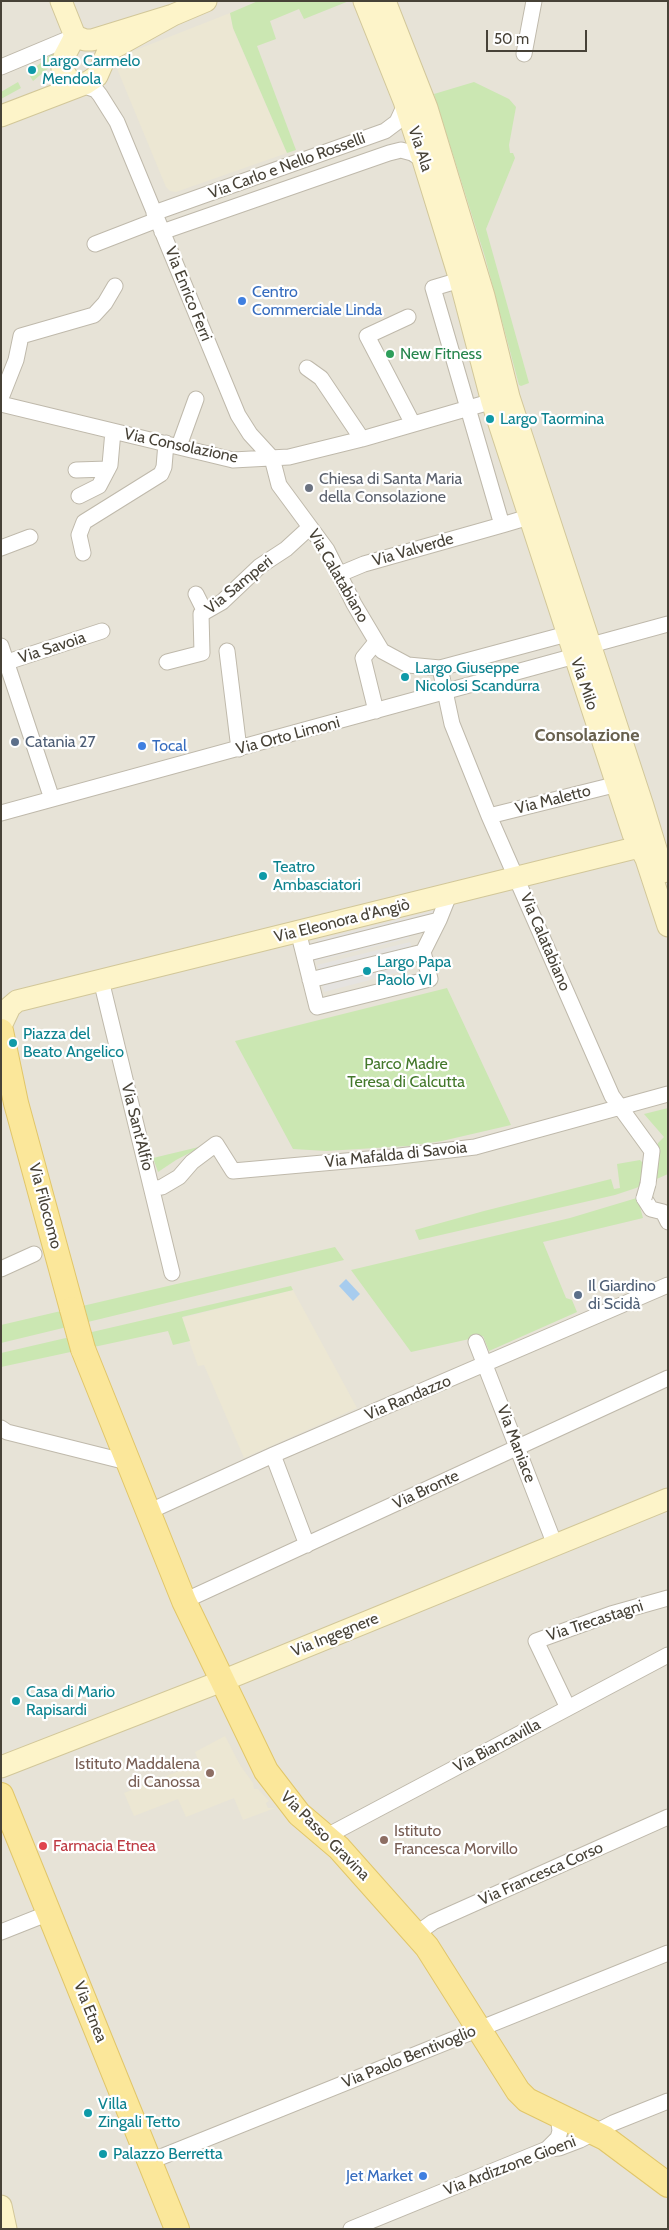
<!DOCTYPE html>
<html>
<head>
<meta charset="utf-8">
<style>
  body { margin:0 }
  #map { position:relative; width:669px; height:2230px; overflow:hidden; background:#f4f1e8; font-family:Cabin,sans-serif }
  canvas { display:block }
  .frame { position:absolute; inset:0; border:2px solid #474237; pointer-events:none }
  .scale { position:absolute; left:486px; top:30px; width:101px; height:22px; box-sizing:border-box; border:2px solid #474237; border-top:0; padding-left:6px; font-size:15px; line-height:18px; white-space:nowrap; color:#474237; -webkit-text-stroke:4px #fff; paint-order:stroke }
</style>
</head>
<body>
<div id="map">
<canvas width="669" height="2230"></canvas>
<div class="frame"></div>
<div class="scale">50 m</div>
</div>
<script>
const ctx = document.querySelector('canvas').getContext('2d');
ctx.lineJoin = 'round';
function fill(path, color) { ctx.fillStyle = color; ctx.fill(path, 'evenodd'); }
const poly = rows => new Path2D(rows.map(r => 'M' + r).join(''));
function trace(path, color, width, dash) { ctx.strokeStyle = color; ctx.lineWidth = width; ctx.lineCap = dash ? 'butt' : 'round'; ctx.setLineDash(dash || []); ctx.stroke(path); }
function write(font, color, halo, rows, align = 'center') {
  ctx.font = font + ' Cabin,sans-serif'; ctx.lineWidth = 4.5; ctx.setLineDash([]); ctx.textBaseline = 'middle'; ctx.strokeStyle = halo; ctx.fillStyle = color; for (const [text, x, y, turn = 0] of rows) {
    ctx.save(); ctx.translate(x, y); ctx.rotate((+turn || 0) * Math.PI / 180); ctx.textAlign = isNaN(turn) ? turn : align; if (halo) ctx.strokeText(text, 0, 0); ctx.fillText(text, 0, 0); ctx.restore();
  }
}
fill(poly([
  [1,1,668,1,668,2229,1,2229]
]), '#e7e3d7');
fill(poly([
  [230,13,233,28,287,153,176,192,170,191,166,187,113,59],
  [293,1290,357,1408,244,1458,204,1365,198,1366,181,1318],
  [225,1736,240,1765,253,1783,254,1789,258,1789,269,1801,266,1803,268,1808,275,1808,243,1820,234,1798,186,1817,178,1799,134,1816,124,1793,199,1763,195,1752]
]), '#ece7d3');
fill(poly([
  [258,1,349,1,304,19,299,9,270,21,276,39,257,46,296,150,287,153,233,28,230,13],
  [57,50,57,61,33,81,28,73],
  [18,82,21,88,1,99,1,92],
  [474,82,509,99,516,107,509,145,510,153,513,153,515,158,486,229,529,383,521,386,519,385,485,257,434,94],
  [447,988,511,1125,442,1141,408,1146,326,1151,293,1149,235,1041],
  [668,1108,668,1174,636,1188,615,1195,419,1240,415,1230,484,1211,611,1179,614,1189,620,1188,617,1164,640,1160,645,1165,654,1164,658,1143,664,1137,644,1114],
  [203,1146,176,1160,158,1172,153,1158],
  [640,1197,639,1203,643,1218,543,1242,566,1298,572,1300,577,1312,489,1351,483,1336,411,1352,351,1270,570,1218],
  [335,1247,344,1260,1,1343,1,1325],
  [291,1286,293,1290,182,1317,190,1341,173,1345,168,1331,1,1367,1,1353]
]), '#cbe7b2');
fill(poly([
  [437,910,437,918,316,948,318,940],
  [408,933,409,938,316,961,315,956],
  [410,942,412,948,319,971,317,965],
  [414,961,416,968,324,992,322,984]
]), '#e5e3e0');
fill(poly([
  [346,1279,360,1294,353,1301,339,1286]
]), '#a7ccee');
const street = poly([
  [524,54,534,1],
  [1,67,75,36],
  [82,85,96,90,100,95,117,122,238,415,250,434,272,458,279,485,327,550,354,604,382,651,408,665,440,668,567,634],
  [154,213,385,131,397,122,403,109,404,101],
  [162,232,389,153,401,150,412,153,423,160],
  [95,244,157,220],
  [460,280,433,288,502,525,539,514],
  [408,317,367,336,413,424],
  [307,368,321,378,362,439],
  [1,398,16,360,21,336,94,315,105,303,115,286],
  [1,404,233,460,289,457,362,439,500,399],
  [179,446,196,399],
  [76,470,108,469],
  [79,496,99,486,110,465,113,431],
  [1,548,30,537],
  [83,553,79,535,84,522,161,474,164,467,166,443],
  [340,574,364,564,502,525],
  [196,594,205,612],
  [376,642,363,658,376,711],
  [591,645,668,624],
  [1,646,52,799],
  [227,651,239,749],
  [167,662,202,653,201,614,222,602,260,566,286,549,310,527],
  [1,664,102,631],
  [440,668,452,724,489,816,612,1096,652,1151,648,1184],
  [1,813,575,656],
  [489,816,626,782],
  [298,931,317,1007,430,979,423,952,439,920,449,895],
  [304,954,439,920],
  [101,980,172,1273],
  [310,980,423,952],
  [152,1189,162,1187,179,1177,192,1162,216,1144,233,1171,391,1157,475,1147,668,1094],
  [644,1198,651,1209,663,1212,668,1222],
  [1,1269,34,1254],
  [476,1342,555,1545],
  [1,1428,7,1432,127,1462],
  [273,1455,307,1545],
  [148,1512,273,1455,668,1285],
  [184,1601,668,1378],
  [568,1708,536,1641,611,1614,668,1598],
  [325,1837,668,1655],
  [1,1932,49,1913],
  [416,1934,433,1922,668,1817],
  [547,2149,558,2138,560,2131,558,2115],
  [151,2161,668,1953],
  [351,2229,547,2149,559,2148,580,2140,613,2123,668,2101]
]);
const secondary = poly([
  [61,1,75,36],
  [364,1,404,101,423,160,460,280,492,402,633,834,646,859,668,926],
  [385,1,427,108,484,296,509,397,643,806,663,872],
  [75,36,64,57,62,69,70,81,85,84,97,76,108,51,173,15],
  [75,36,85,40,92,40,173,15,206,1],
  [1,116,82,85],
  [1,1026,10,1007,17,1001,651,844],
  [1,1767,222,1681,668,1499],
  [1,2206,6,2229]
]);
const primary = poly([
  [1,1031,16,1103,72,1309],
  [83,1349,184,1601,266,1771,299,1814,339,1848,427,1947,518,2091,527,2100,605,2138,668,2185],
  [1,1795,177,2229]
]);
trace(street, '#bfb9ab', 17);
trace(secondary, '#d2c799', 23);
trace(primary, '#e1c669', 26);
trace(street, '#fff', 15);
trace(secondary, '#fdf4c9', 21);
trace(primary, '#fbe79a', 24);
const streetBridge = poly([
  [644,1198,648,1184]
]);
const primaryBridge = poly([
  [72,1309,83,1349]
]);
trace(streetBridge, '#bfb9ab', 17, []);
trace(primaryBridge, '#e1c669', 26, []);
trace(streetBridge, '#fff', 15);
trace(primaryBridge, '#fbe79a', 24);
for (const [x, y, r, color] of [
  [32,70,5,"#0f9aa8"],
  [242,301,5,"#3f7fe0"],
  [390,354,5,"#2e9e5b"],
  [490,419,5,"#0f9aa8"],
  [309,488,5,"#6b7280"],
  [405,677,5,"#0f9aa8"],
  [15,742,5,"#5c6f8a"],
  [142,746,5,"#3f7fe0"],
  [263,876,5,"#0f9aa8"],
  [367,971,5,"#0f9aa8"],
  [13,1043,5,"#0f9aa8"],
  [578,1295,5,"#5c6f8a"],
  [16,1701,5,"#0f9aa8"],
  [210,1773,5,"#8d6e63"],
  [384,1840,5,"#8d6e63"],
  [43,1846,5,"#e0444e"],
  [88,2113,5,"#0f9aa8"],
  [103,2154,5,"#0f9aa8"],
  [423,2176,5,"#3f7fe0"]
]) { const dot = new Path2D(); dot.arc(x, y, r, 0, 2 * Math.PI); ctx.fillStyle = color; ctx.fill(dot); trace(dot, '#fff', 2); }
write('16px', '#0d838f', '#fff', [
  ["Largo Carmelo",42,61],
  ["Mendola",42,79],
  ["Largo Taormina",500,419],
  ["Largo Giuseppe",415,668],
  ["Nicolosi Scandurra",415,686],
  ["Teatro",273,867],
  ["Ambasciatori",273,885],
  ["Largo Papa",377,962],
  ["Paolo VI",377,980],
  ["Piazza del",23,1034],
  ["Beato Angelico",23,1052],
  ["Casa di Mario",26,1692],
  ["Rapisardi",26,1710],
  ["Villa",98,2104],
  ["Zingali Tetto",98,2122],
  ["Palazzo Berretta",113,2154]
], 'left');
write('16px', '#474237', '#fff', [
  ["Via Ala",420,149,72],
  ["Via Carlo e Nello Rosselli",287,166,-20],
  ["Via Enrico Ferri",188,294,68],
  ["Via Consolazione",181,446,12],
  ["Via Valverde",413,550,-16],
  ["Via Calatabiano",338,576,60],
  ["Via Samperi",239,585,-39],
  ["Via Savoia",52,648,-18],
  ["Via Milo",584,684,71],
  ["Via Orto Limoni",288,736,-15],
  ["Via Maletto",553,800,-14],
  ["Via Eleonora d'Angiò",342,921,-14],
  ["Via Calatabiano",545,942,67],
  ["Via Sant'Alfio",137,1127,76],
  ["Via Mafalda di Savoia",396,1155,-6],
  ["Via Filocomo",45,1206,75],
  ["Via Randazzo",408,1398,-23],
  ["Via Maniace",516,1444,69],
  ["Via Bronte",426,1490,-25],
  ["Via Trecastagni",595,1621,-18],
  ["Via Ingegnere",335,1635,-22],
  ["Via Biancavilla",497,1746,-28],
  ["Via Passo Gravina",325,1836,45],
  ["Via Francesca Corso",541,1874,-24],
  ["Via Etnea",90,2012,68],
  ["Via Paolo Bentivoglio",409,2057,-22],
  ["Via Ardizzone Gioeni",510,2166,-21]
]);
write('16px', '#366cbe', '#fff', [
  ["Centro",252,292],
  ["Commerciale Linda",252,310],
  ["Tocal",152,746],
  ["Jet Market",413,2176,"right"]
], 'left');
write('16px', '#27864d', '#fff', [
  ["New Fitness",400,354]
], 'left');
write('16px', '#5b616d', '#fff', [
  ["Chiesa di Santa Maria",319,479],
  ["della Consolazione",319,497]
], 'left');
write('16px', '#4e5e75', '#fff', [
  ["Catania 27",25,742],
  ["Il Giardino",588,1286],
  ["di Scidà",588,1304]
], 'left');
write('16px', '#43782b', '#fff', [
  ["Parco Madre",406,1064],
  ["Teresa di Calcutta",406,1082]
]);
write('16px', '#785e54', '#fff', [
  ["Istituto Maddalena",200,1764],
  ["di Canossa",200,1782],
  ["Istituto",394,1831,"left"],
  ["Francesca Morvillo",394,1849,"left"]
], 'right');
write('16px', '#be3a42', '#fff', [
  ["Farmacia Etnea",53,1846]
], 'left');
write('bold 18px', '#69614f', '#fff', [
  ["Consolazione",587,736]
]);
</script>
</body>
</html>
